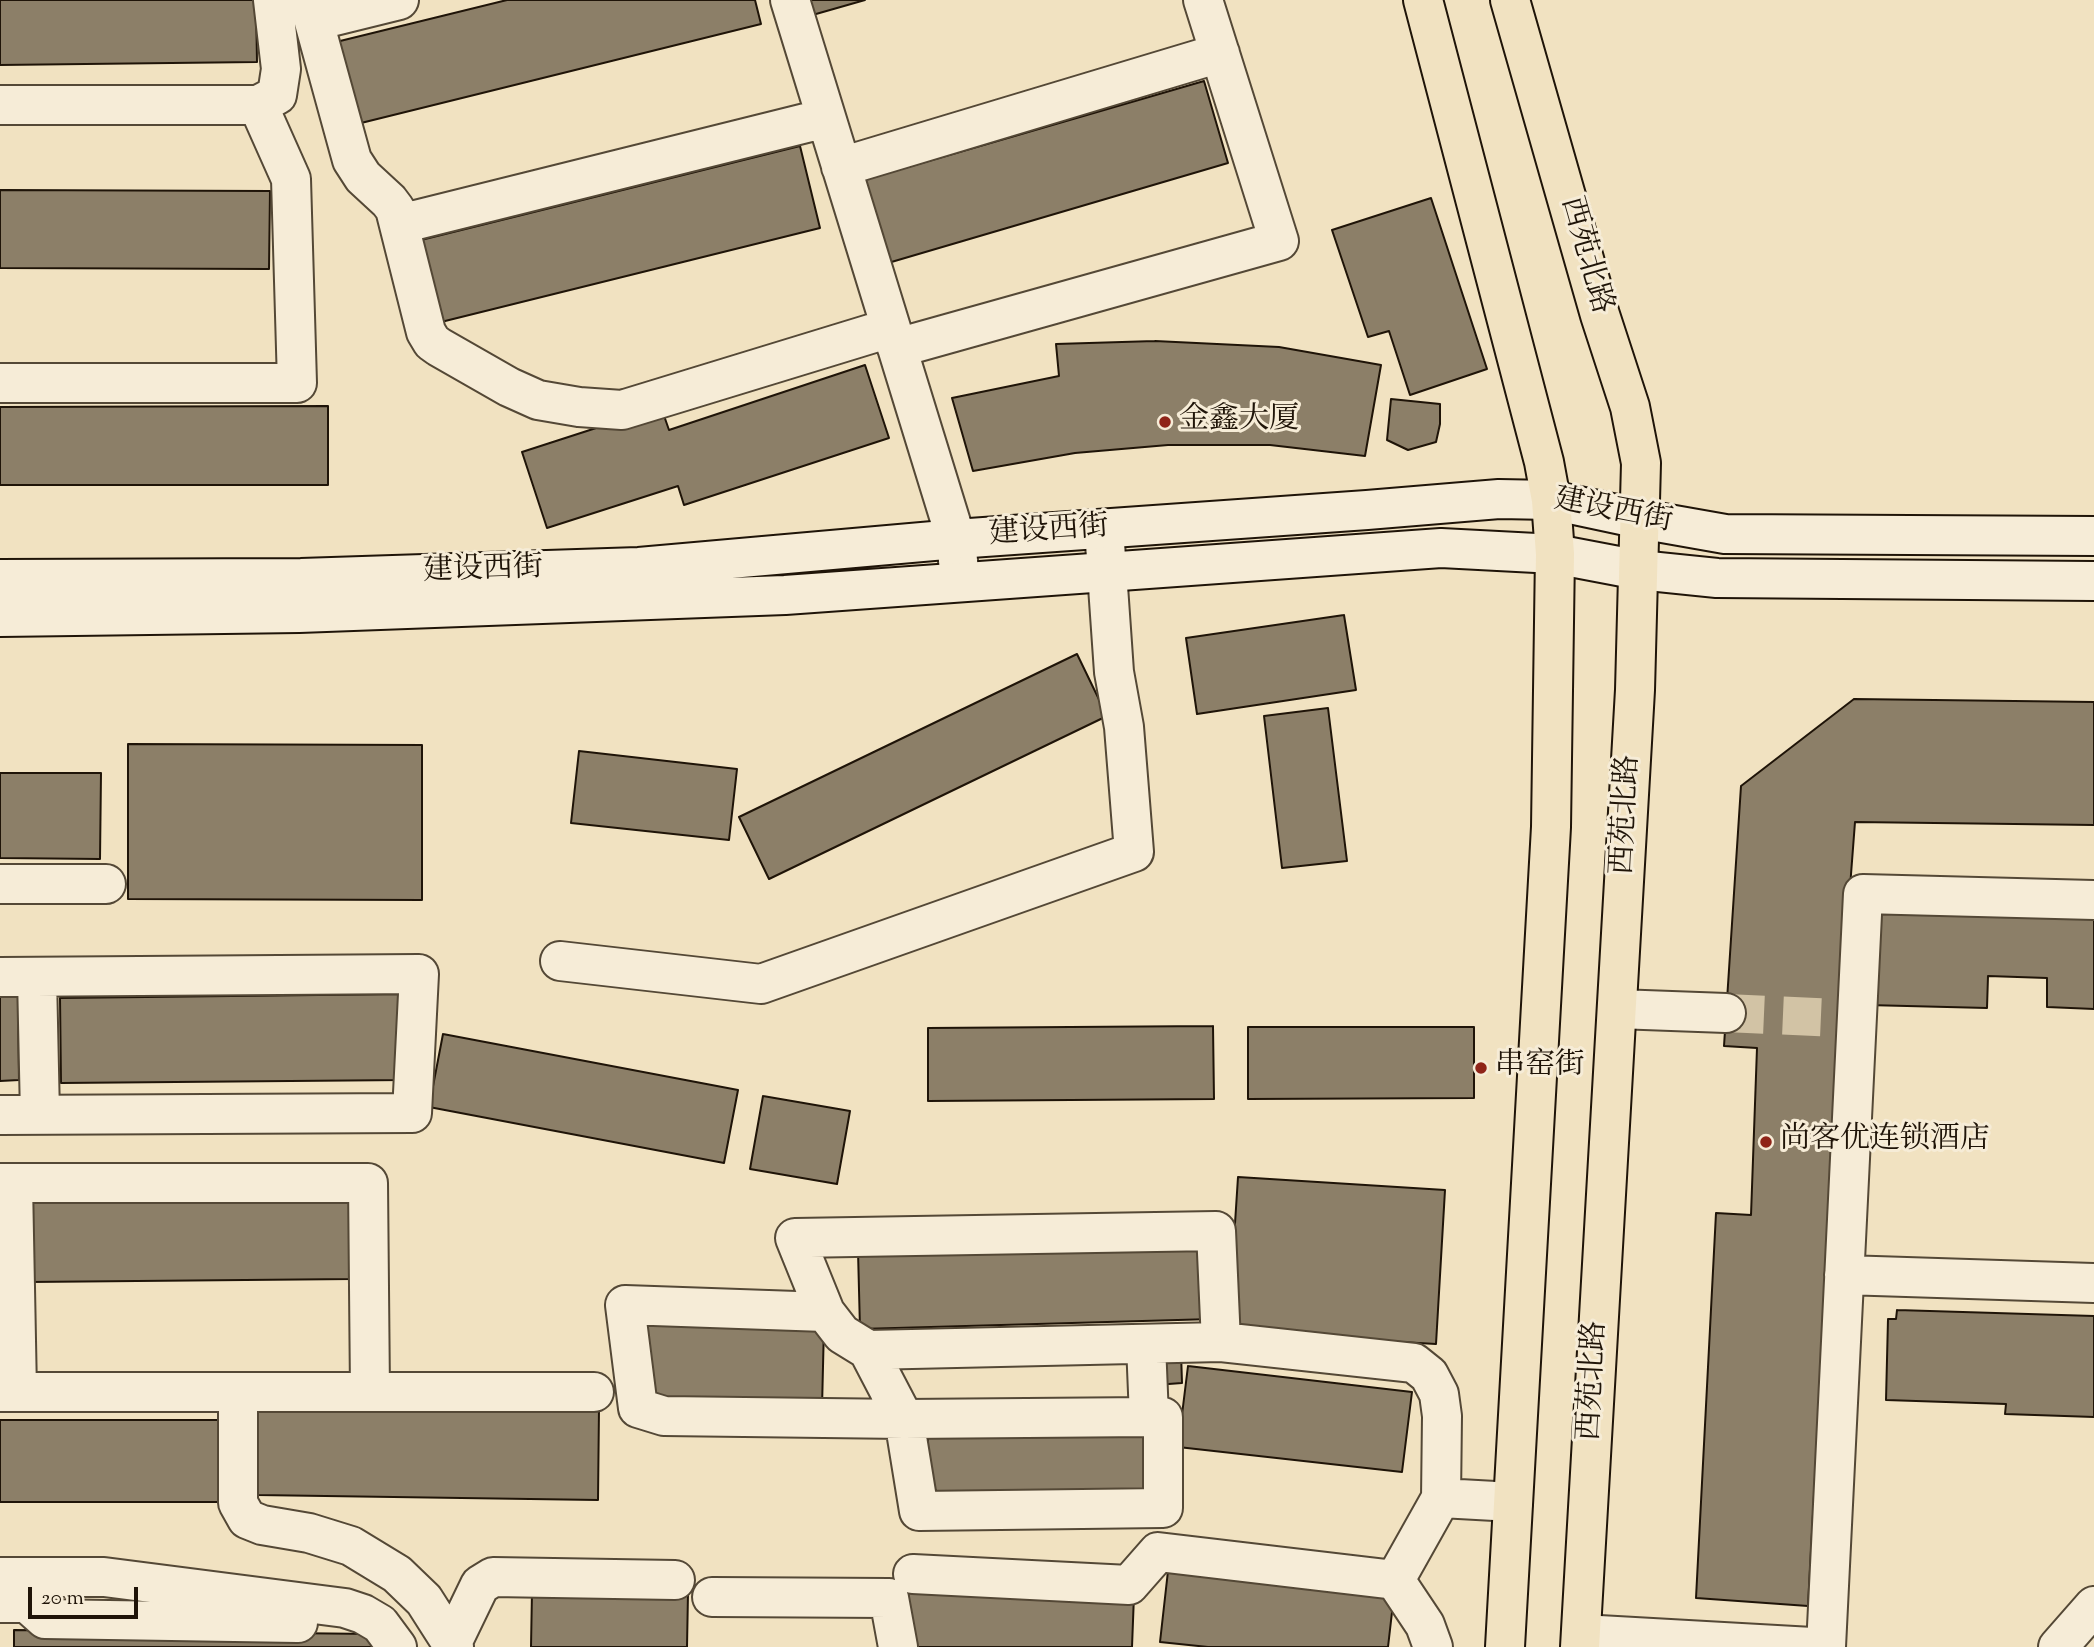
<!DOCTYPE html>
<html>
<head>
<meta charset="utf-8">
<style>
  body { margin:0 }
  #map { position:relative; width:2094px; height:1647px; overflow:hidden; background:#f1e2c1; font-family:"Sorts Mill Goudy",serif }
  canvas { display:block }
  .scale { position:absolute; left:28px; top:1587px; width:110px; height:32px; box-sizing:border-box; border:4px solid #1f1408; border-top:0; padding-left:9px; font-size:21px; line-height:24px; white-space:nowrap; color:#1f1408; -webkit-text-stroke:5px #f6ecd7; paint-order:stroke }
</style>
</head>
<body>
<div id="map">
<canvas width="2094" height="1647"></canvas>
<div class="scale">20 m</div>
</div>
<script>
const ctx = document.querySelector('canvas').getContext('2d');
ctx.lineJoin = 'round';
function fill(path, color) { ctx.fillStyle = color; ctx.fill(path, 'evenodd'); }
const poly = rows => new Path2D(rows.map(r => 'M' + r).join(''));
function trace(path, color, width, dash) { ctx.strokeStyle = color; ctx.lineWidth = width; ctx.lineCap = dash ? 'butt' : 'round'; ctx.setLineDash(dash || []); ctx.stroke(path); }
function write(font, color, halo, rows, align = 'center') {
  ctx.font = font + ' "Sorts Mill Goudy","Noto Serif SC",serif'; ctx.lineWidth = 6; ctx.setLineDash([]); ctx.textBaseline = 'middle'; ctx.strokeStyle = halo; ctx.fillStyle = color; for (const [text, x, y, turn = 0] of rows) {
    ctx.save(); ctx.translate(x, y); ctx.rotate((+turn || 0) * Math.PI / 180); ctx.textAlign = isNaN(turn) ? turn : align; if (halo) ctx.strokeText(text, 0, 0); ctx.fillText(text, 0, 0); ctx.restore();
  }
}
const building = poly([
  [0,0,256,0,257,62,0,65,0,0],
  [507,0,755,0,761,24,357,124,336,42,507,0],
  [804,0,865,0,809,16,804,0],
  [1204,81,1228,163,888,263,863,180,1204,81],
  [800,146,820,228,433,324,413,242,800,146],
  [0,190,270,191,269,269,0,268,0,190],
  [1431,198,1487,369,1410,395,1389,331,1368,337,1332,230,1431,198],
  [1155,341,1279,347,1381,365,1365,456,1270,445,1168,445,1075,453,973,471,952,398,1059,376,1056,344,1155,341],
  [865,365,889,438,684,505,678,486,547,528,522,452,661,407,669,430,865,365],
  [1391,399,1440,404,1440,424,1436,442,1408,450,1387,440,1391,399],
  [328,406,328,485,0,485,0,407,328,406],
  [1344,615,1356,690,1197,714,1186,638,1344,615],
  [1077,654,1107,716,769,879,739,817,1077,654],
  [1854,699,2094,702,2094,825,1855,822,1840,1018,1808,1606,1696,1598,1716,1213,1751,1215,1757,1048,1724,1046,1741,786,1854,699],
  [1328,708,1347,861,1282,868,1264,716,1328,708],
  [128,744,422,745,422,900,128,899,128,744],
  [579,751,737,769,729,840,571,823,579,751],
  [0,773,101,773,100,859,0,858,0,773],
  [1870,913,2094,919,2094,1009,2047,1007,2047,978,1988,976,1987,1008,1867,1005,1870,913],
  [404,994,405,1080,61,1083,60,998,404,994],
  [0,995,18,995,19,1080,0,1081,0,995],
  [1213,1026,1214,1099,928,1101,928,1028,1213,1026],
  [1248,1027,1474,1027,1474,1098,1248,1099,1248,1027],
  [443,1034,738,1090,724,1163,429,1107,443,1034],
  [763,1096,850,1111,837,1184,750,1169,763,1096],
  [1238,1177,1445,1190,1436,1344,1228,1332,1238,1177],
  [353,1194,353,1279,29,1282,29,1197,353,1194],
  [1212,1241,1213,1319,860,1329,858,1251,1212,1241],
  [1897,1310,2094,1316,2094,1417,2005,1414,2006,1404,1886,1400,1888,1319,1896,1319,1897,1310],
  [648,1320,824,1325,822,1408,646,1403,648,1320],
  [1181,1352,1182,1383,1155,1385,1153,1353,1181,1352],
  [1188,1366,1412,1392,1402,1472,1178,1447,1188,1366],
  [258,1403,599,1408,598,1500,257,1495,258,1403],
  [0,1420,219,1420,219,1502,0,1502,0,1420],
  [928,1423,1157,1423,1157,1500,928,1501,928,1423],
  [1169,1562,1395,1586,1388,1647,1208,1647,1160,1642,1169,1562],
  [909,1584,1134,1595,1132,1647,906,1647,909,1584],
  [532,1591,688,1593,687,1647,531,1647,532,1591],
  [14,1630,375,1634,375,1647,14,1647,14,1630]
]);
fill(building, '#8c7f68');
trace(building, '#1f1408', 2);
trace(poly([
  [1726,1013,1840,1018]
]), '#d2c3a5', 38, [38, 19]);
const minor = poly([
  [308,0,352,160,363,177,389,201,395,209,426,332,432,342,439,347,509,387,538,400,579,407,622,410,890,328],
  [790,0,956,539,960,582],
  [314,21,399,0],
  [0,105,258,105,277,95,281,69,273,0],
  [841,167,1220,53],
  [400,224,826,118],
  [897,348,1279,241,1203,0],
  [0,383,297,383,291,179,258,105],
  [0,884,106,884],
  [0,977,419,974,412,1113,0,1115],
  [37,977,40,1115],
  [1617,1009,1726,1013],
  [0,1183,368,1183,370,1392],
  [13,1183,17,1392],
  [1844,1275,2094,1283],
  [825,1312,625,1305,638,1408,664,1416,904,1419,919,1511,1163,1508,1163,1417,1149,1417],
  [1221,1342,1216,1231,795,1238,825,1312,842,1334,868,1350,1221,1342,1414,1363,1429,1375,1439,1394,1442,1416,1441,1498,1513,1502],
  [868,1350,904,1419,1149,1417,1146,1344],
  [0,1392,594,1392],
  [238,1392,238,1503,247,1519,262,1525,309,1533,351,1546,397,1574,424,1600,454,1647],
  [913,1574,1129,1585,1158,1552,1395,1580,1441,1498],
  [1395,1580,1425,1625,1433,1647],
  [712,1597,889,1598,898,1647],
  [0,1603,27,1603,45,1619,298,1623],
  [1581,1634,1812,1647],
  [452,1643,480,1585,493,1577,675,1580],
  [1826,1647,1863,894,2094,900],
  [2058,1647,2094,1606]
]);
const tertiary = poly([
  [560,961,761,984,1134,852,1124,727,1114,672,1104,529],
  [0,1577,104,1577,345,1608,363,1614,380,1624,397,1647]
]);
const secondary = poly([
  [0,579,301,578,639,567,956,539,1367,510,1499,499,1551,500,1640,519,1725,534,2094,536],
  [0,617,299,613,785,595,1441,548,1555,554,1639,570,1717,578,2094,581]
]);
const primary = poly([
  [1423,0,1544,462,1551,500,1555,554,1551,827,1505,1647],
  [1510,0,1600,315,1630,407,1641,463,1635,690,1580,1647]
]);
trace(minor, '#544836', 42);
trace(tertiary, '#544836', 42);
trace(secondary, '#1f1408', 42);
trace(primary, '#1f1408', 42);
trace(minor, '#f6ecd7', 38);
trace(tertiary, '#f6ecd7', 38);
trace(secondary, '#f6ecd7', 38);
trace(primary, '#f1e2c1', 38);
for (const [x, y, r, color] of [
  [1165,422,7,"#8f2418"],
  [1481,1068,7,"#8f2418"],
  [1766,1142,7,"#8f2418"]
]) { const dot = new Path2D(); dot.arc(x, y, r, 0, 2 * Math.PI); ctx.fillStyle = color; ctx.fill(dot); trace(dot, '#f6ecd7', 2.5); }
write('30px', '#1f1408', '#f6ecd7', [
  ["西苑北路",1584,256,74],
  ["建设西街",1613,513,11],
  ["建设西街",1049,533,-4],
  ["建设西街",483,572,-2],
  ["西苑北路",1628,815,-87],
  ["西苑北路",1595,1381,-87]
]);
write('30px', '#1f1408', '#f6ecd7', [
  ["金鑫大厦",1179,422],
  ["串窑街",1495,1068],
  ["尚客优连锁酒店",1780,1142]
], 'left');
</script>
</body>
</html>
